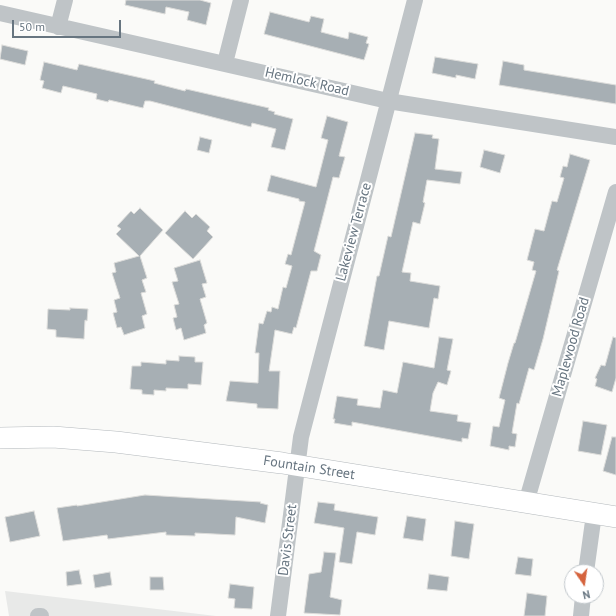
<!DOCTYPE html>
<html>
<head>
<meta charset="utf-8">
<style>
  body { margin:0 }
  #map { position:relative; width:616px; height:616px; overflow:hidden; background:#fafaf8; font-family:"PT Sans",sans-serif }
  canvas { display:block }
  .north { position:absolute; left:564px; top:564px; width:40px; height:40px; box-sizing:border-box; background:#fff; border:1px solid #c2c8cc; border-radius:50%; rotate:167deg; font-size:11px; font-weight:700; line-height:16px; text-align:center; color:#677580 }
  .north::after { content:''; display:block; margin:auto; width:14px; height:18px; background:#d5633d; clip-path:polygon(50% 0,100% 100%,50% 72%,0 100%) }
  .scale { position:absolute; left:12px; top:20px; width:109px; height:18px; box-sizing:border-box; border:2px solid #677580; border-top:0; padding-left:5px; font-size:12px; line-height:14px; white-space:nowrap; color:#677580; -webkit-text-stroke:3px #fff; paint-order:stroke }
</style>
</head>
<body>
<div id="map">
<canvas width="616" height="616"></canvas>
<div class="north">N</div>
<div class="scale">50 m</div>
</div>
<script>
const ctx = document.querySelector('canvas').getContext('2d');
ctx.lineJoin = 'round';
function fill(path, color) { ctx.fillStyle = color; ctx.fill(path, 'evenodd'); }
const poly = rows => new Path2D(rows.map(r => 'M' + r).join(''));
function trace(path, color, width, dash) { ctx.strokeStyle = color; ctx.lineWidth = width; ctx.lineCap = dash ? 'butt' : 'round'; ctx.setLineDash(dash || []); ctx.stroke(path); }
function write(font, color, halo, rows, align = 'center') {
  ctx.font = font + ' "PT Sans",sans-serif'; ctx.lineWidth = 4; ctx.setLineDash([]); ctx.textBaseline = 'middle'; ctx.strokeStyle = halo; ctx.fillStyle = color; for (const [text, x, y, turn = 0] of rows) {
    ctx.save(); ctx.translate(x, y); ctx.rotate((+turn || 0) * Math.PI / 180); ctx.textAlign = isNaN(turn) ? turn : align; if (halo) ctx.strokeText(text, 0, 0); ctx.fillText(text, 0, 0); ctx.restore();
  }
}
fill(poly([
  [5,591,216,616,9,616]
]), '#e8e9e8');
const building = poly([
  [126,0,200,0,211,3,206,25,187,20,189,12,166,7,165,14,125,5,126,0],
  [270,12,309,22,311,16,324,19,321,32,348,39,349,32,368,37,366,43,369,44,364,60,264,34,270,12],
  [2,45,28,51,25,65,0,59,2,45],
  [435,57,478,64,475,79,456,75,456,78,432,73,435,57],
  [503,61,524,65,524,70,616,85,616,104,499,85,503,61],
  [44,62,77,70,79,64,155,81,154,83,185,91,186,89,269,108,268,110,275,112,274,114,293,119,285,150,271,147,276,129,252,123,251,127,150,101,145,101,143,108,109,100,108,102,96,99,97,94,63,86,61,93,42,88,44,81,40,80,44,62],
  [327,116,348,122,339,156,345,157,339,178,333,177,314,251,321,255,317,271,311,271,296,328,294,327,292,334,275,330,269,371,280,371,278,409,257,408,257,404,226,401,230,381,258,383,259,353,255,353,259,323,263,324,267,311,271,312,272,307,278,309,283,287,286,288,292,266,285,264,288,254,291,255,305,202,299,201,299,199,267,191,271,175,316,187,328,140,321,138,327,116],
  [415,133,433,135,432,138,439,139,435,169,462,172,460,184,427,180,423,202,425,203,420,224,413,222,402,272,411,273,410,281,440,286,438,299,434,298,429,328,389,321,384,350,364,346,377,276,379,276,388,236,391,237,415,133],
  [200,137,212,140,209,153,197,150,200,137],
  [484,150,505,155,500,173,480,167,484,150],
  [570,154,590,160,557,270,559,271,543,339,534,370,529,368,519,404,517,403,512,433,517,434,515,447,509,446,509,450,490,446,493,426,499,427,505,400,499,398,508,363,514,343,515,343,536,271,532,270,534,262,527,260,535,229,544,231,552,201,557,202,564,178,560,177,563,166,567,167,570,154],
  [140,208,163,230,140,256,147,278,142,280,146,292,141,293,147,314,142,316,145,328,124,335,121,327,117,328,113,313,117,312,114,300,120,298,112,273,116,272,114,263,139,256,116,234,121,229,117,226,131,211,134,214,140,208],
  [185,211,192,218,196,214,210,227,207,231,213,237,193,259,165,233,185,211],
  [200,260,207,283,202,284,206,297,200,299,207,323,204,325,206,333,184,340,181,328,176,330,173,318,177,317,174,305,179,304,172,282,178,281,174,268,200,260],
  [70,308,88,309,87,321,85,320,84,339,56,337,56,330,47,329,48,309,70,310,70,308],
  [439,337,453,339,447,370,451,371,447,385,438,382,433,393,430,411,458,415,457,421,471,423,468,439,462,438,462,442,352,422,352,426,334,423,335,419,333,419,337,396,358,399,357,405,380,408,383,390,397,393,403,362,434,368,439,337],
  [613,337,616,338,616,378,612,392,595,386,597,379,595,378,601,365,605,366,613,337],
  [179,356,195,357,195,362,203,362,201,385,188,384,188,389,166,388,166,391,154,390,154,395,142,394,142,390,130,389,132,366,141,366,141,362,166,364,166,360,179,361,179,356],
  [583,421,607,425,601,455,578,451,583,421],
  [612,437,616,437,616,475,603,471,612,437],
  [145,495,261,502,260,503,268,505,265,523,236,517,235,535,195,533,195,536,166,535,166,532,108,539,107,535,63,541,57,508,77,505,77,506,145,495],
  [318,502,335,504,334,510,378,517,375,535,357,532,352,564,339,562,344,528,314,523,318,502],
  [34,511,40,536,10,542,5,517,34,511],
  [407,516,426,519,423,541,403,538,407,516],
  [455,521,474,524,469,559,451,556,455,521],
  [324,552,336,553,330,597,342,600,340,615,304,613,309,574,321,572,324,552],
  [518,557,533,559,531,576,515,574,518,557],
  [79,570,82,584,67,586,66,572,79,570],
  [110,572,112,585,95,588,93,575,110,572],
  [429,574,449,577,447,591,427,589,429,574],
  [150,577,163,577,164,590,150,590,150,577],
  [230,584,254,587,252,609,234,608,235,599,228,598,230,584],
  [527,593,547,596,545,616,524,616,527,593]
]);
fill(building, '#a7afb4');
trace(building, '#dcdcda', 1);
const major = poly([
  [0,438,53,437,116,442,282,463,616,517]
]);
trace(major, '#b3b8bc', 22);
trace(poly([
  [0,13,388,101,616,137],
  [58,27,65,0],
  [225,63,241,0],
  [526,503,616,192],
  [586,572,594,514],
  [38,616,41,616],
  [278,616,301,437,415,0],
  [581,616,583,596]
]), '#bfc4c7', 16);
trace(major, '#fff', 21);
write('14px', '#677580', '#fff', [
  ["Hemlock Road",307,82,13],
  ["Lakeview Terrace",354,232,-75],
  ["Maplewood Road",571,347,-74],
  ["Fountain Street",309,468,9],
  ["Davis Street",288,540,-83]
]);
</script>
</body>
</html>
